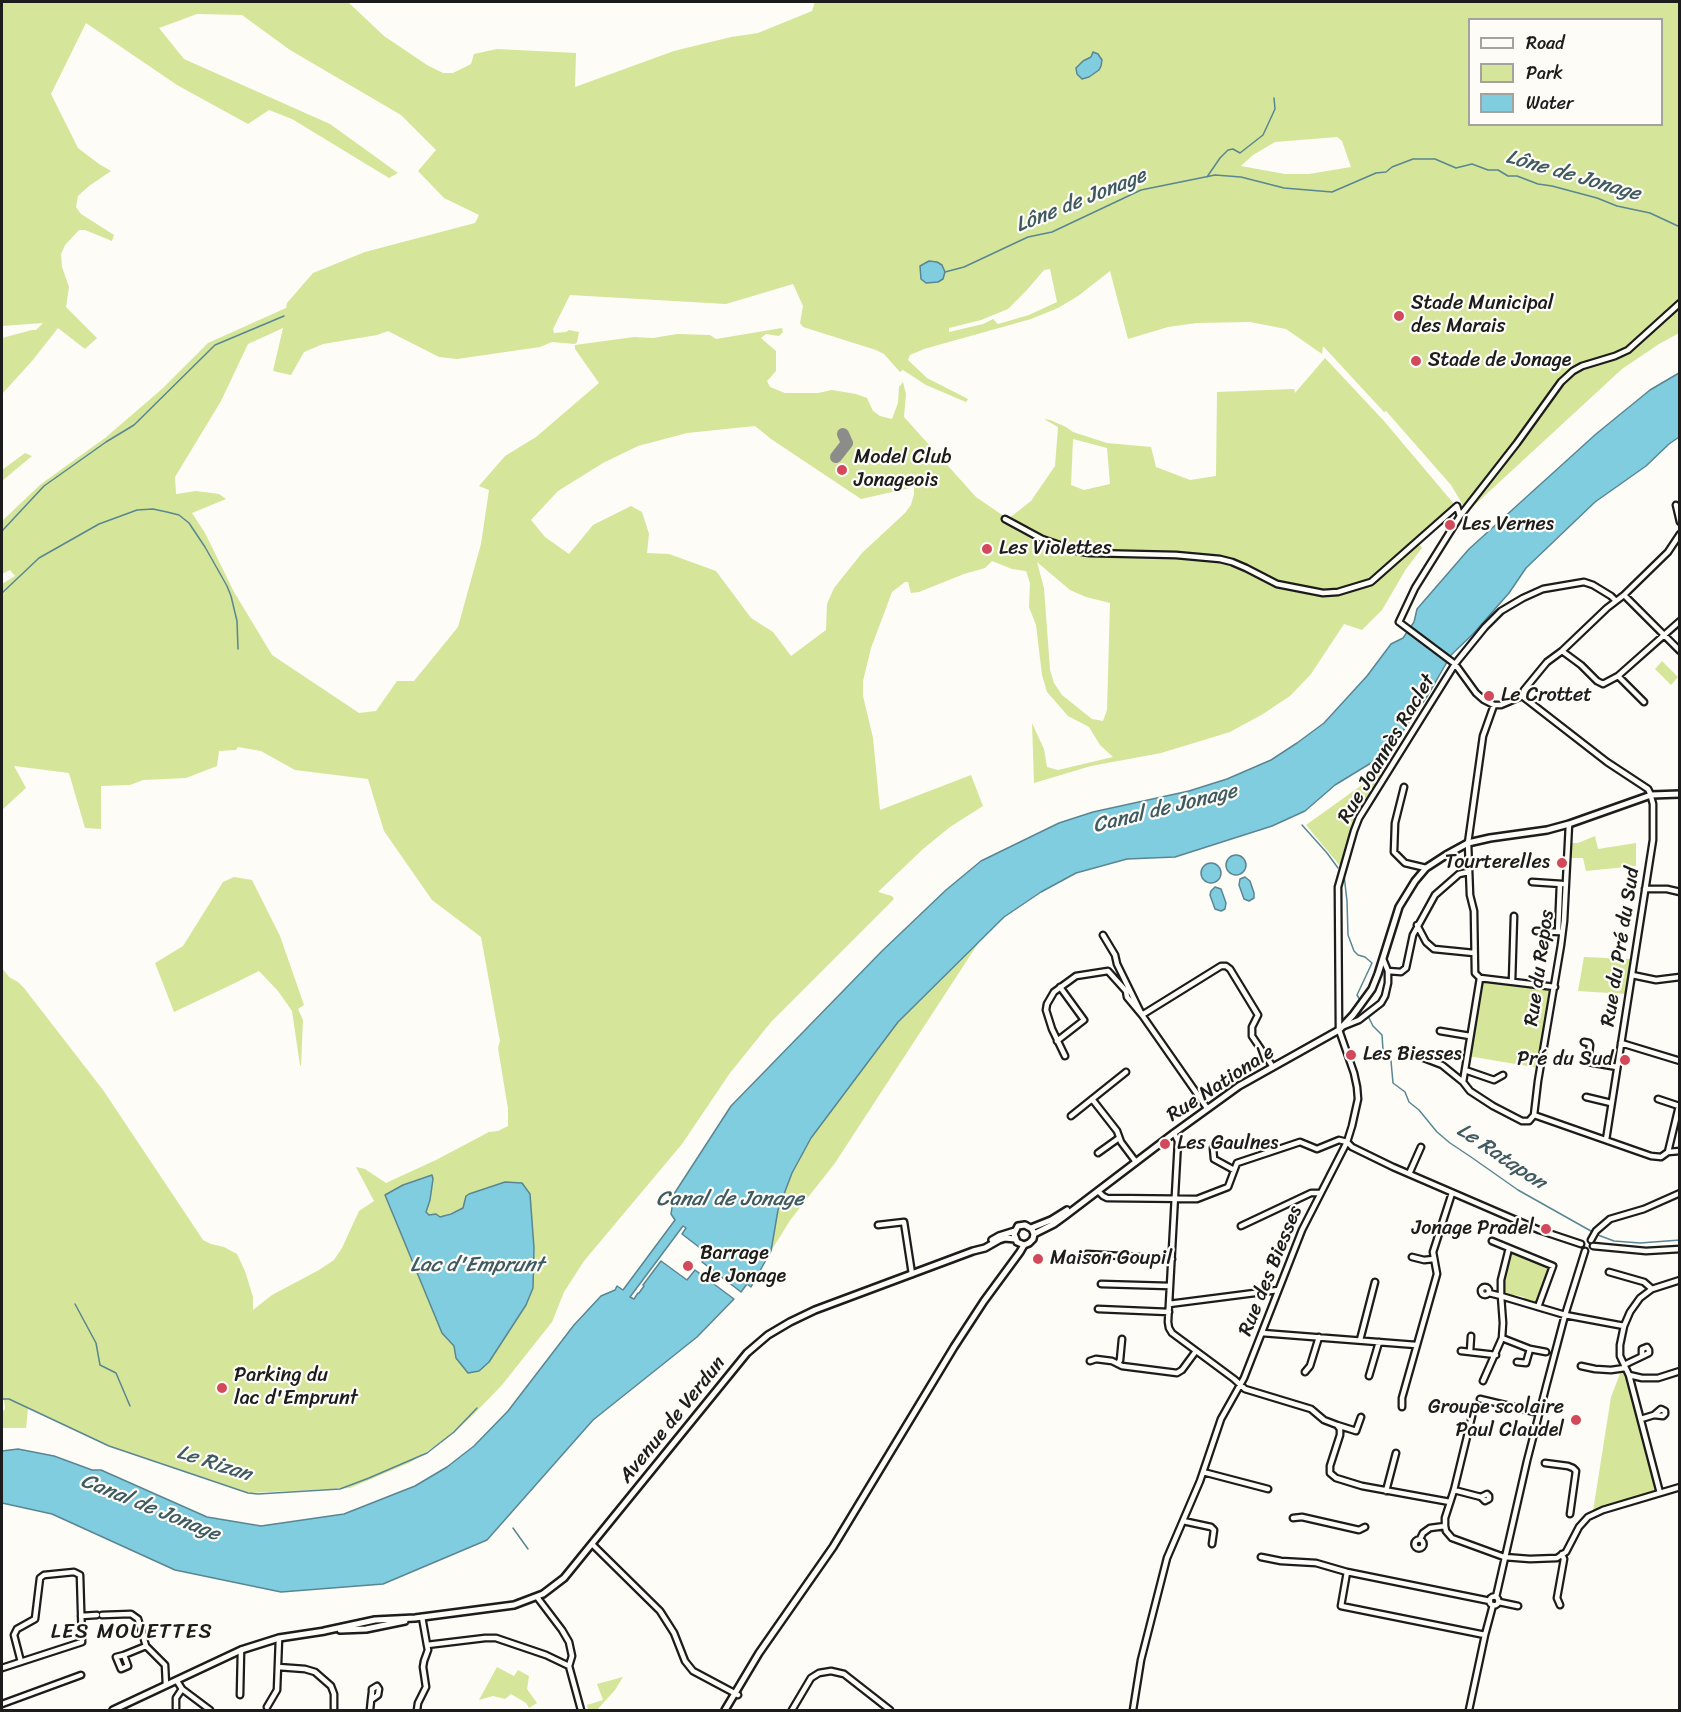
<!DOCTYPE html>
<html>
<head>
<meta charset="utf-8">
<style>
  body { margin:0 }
  #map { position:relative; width:1681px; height:1712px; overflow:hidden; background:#fdfcf7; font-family:Sriracha,sans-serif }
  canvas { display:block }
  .frame { position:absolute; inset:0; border:3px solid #1c1c1c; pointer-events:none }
  .legend { position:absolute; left:1468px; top:18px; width:195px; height:108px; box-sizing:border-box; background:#fdfcf7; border:2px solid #a3a29f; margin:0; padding:8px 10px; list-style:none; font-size:18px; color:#1c1c1c }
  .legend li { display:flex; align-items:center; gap:12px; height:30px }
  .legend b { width:30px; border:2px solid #a3a29f }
</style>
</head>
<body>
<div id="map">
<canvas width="1681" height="1712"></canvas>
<div class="frame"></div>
<ul class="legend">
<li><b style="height:8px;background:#fdfcf7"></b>Road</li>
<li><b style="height:16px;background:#d5e599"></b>Park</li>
<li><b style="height:16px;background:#81cde0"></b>Water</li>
</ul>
</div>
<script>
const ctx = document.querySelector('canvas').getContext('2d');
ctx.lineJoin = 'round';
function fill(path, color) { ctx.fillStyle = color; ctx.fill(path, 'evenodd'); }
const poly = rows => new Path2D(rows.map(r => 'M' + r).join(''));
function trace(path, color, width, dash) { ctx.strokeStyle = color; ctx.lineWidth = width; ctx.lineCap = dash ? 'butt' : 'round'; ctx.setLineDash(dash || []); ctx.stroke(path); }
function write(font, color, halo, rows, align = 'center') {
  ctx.font = font + ' Sriracha,sans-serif'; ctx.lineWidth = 4.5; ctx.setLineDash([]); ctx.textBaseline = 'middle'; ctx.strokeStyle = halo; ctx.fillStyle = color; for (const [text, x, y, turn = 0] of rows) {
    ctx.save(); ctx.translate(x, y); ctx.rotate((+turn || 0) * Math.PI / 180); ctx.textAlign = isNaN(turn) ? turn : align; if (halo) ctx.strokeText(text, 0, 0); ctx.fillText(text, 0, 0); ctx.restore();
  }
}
fill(poly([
  [2,2,348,2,384,36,427,65,443,73,453,73,471,64,474,54,497,49,576,53,575,87,674,51,731,37,758,33,812,11,815,2,1679,2,1679,333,1659,344,1622,369,1467,512,1451,485,1386,411,1384,412,1323,346,1322,354,1286,329,1250,322,1197,323,1168,327,1128,339,1110,271,1078,296,1058,308,1031,319,924,349,910,355,908,360,927,378,968,399,966,402,926,385,903,370,900,372,884,354,876,350,803,327,800,323,803,306,793,284,726,304,570,295,553,329,554,333,566,332,569,330,579,332,577,342,575,344,552,342,540,347,457,359,439,357,388,331,377,335,323,344,304,352,291,375,273,371,283,328,248,344,221,401,175,477,176,494,196,491,219,494,226,499,192,513,205,533,234,592,272,655,359,713,376,711,397,681,414,681,458,627,481,544,489,490,479,486,505,456,536,437,599,383,575,349,575,345,634,337,653,338,677,334,710,335,716,339,782,328,783,332,779,336,766,334,761,338,776,351,776,371,767,381,770,387,785,393,818,393,832,390,856,394,867,398,873,411,880,416,892,419,898,403,899,387,903,382,906,394,904,417,976,497,1008,519,1031,501,1055,466,1058,427,1044,419,1050,420,1066,427,1073,432,1107,443,1151,447,1156,467,1190,480,1216,476,1217,392,1294,389,1295,393,1325,358,1384,421,1454,504,1415,538,1422,548,1406,569,1382,610,1362,630,1344,624,1311,674,1290,696,1263,714,1230,732,1161,753,1091,766,1034,783,1032,723,1044,749,1047,767,1058,770,1113,757,1100,745,1089,727,1068,716,1047,692,1042,675,1036,625,1029,607,1030,583,1026,571,1012,569,992,561,985,568,964,574,919,592,911,593,908,582,905,582,892,592,871,648,863,681,863,696,873,738,880,810,971,775,983,806,950,827,923,849,878,892,892,896,894,899,771,1022,730,1073,682,1144,584,1261,564,1292,552,1322,502,1385,473,1415,446,1439,411,1462,350,1488,250,1493,108,1446,28,1408,26,1428,2,1428,2,1412,5,1409,4,1399,2,1398,2,968,9,977,18,982,24,988,103,1090,203,1240,211,1244,224,1247,237,1254,245,1271,253,1297,253,1310,272,1295,319,1270,334,1260,342,1248,359,1211,374,1201,356,1167,365,1169,386,1183,436,1160,489,1132,498,1131,508,1126,508,1109,498,1048,500,1041,481,937,432,900,384,831,368,779,295,770,261,751,238,747,236,750,219,751,217,766,186,778,143,780,130,785,101,786,101,829,85,828,69,773,14,766,26,788,2,810,2,584,15,576,10,570,2,574,2,521,41,484,105,438,162,389,208,343,286,308,287,303,313,273,365,252,475,223,479,215,444,198,418,171,436,150,401,115,290,50,242,15,197,14,159,28,184,59,330,124,398,173,389,178,292,119,269,110,248,124,177,85,86,23,51,94,78,148,99,164,111,171,89,186,78,196,76,207,81,214,114,235,112,241,85,230,79,230,65,245,61,254,62,267,69,287,66,307,97,338,85,349,58,328,32,361,2,394,2,338,32,330,36,330,43,323,2,326],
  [1470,20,1662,20,1662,124,1470,124],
  [1337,137,1342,141,1351,167,1309,174,1285,174,1241,166,1253,155,1275,142],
  [1050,269,1057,302,1029,315,998,324,993,319,983,324,949,332,949,328,981,320,1008,309,1026,291,1044,270],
  [755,426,771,439,861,499,914,487,914,494,911,505,905,513,862,553,834,588,827,604,826,630,791,656,773,632,751,618,716,571,669,554,647,553,649,534,642,512,631,506,593,525,569,554,545,537,531,520,558,491,603,463,638,446,687,433],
  [1073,439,1107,448,1110,484,1084,490,1071,485],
  [1037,562,1070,590,1086,597,1110,603,1107,710,1103,721,1092,719,1062,695,1054,683,1050,670,1044,588],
  [427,1176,430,1200,426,1212,429,1215,440,1217,463,1208,466,1196,530,1194,534,1248,533,1288,526,1305,489,1362,456,1358,454,1346,442,1333,385,1196,403,1185],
  [25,453,32,456,2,481,2,470],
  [1662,661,1678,677,1671,685,1655,669],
  [1380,772,1381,774,1357,814,1350,831,1341,867,1306,825],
  [1595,836,1598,849,1636,843,1636,866,1586,871,1583,858,1568,858,1569,843,1578,843],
  [234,877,252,880,280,936,304,1005,298,1009,303,1020,301,1066,300,1065,292,1011,278,991,259,971,235,983,174,1012,155,963,183,946,223,882],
  [979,942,835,1163,791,1219,771,1251,778,1210,792,1173,811,1138,898,1022],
  [1584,957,1631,959,1626,994,1578,991],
  [1481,981,1550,988,1552,992,1539,1068,1468,1056],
  [1515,1252,1549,1266,1549,1272,1537,1302,1534,1303,1523,1300,1524,1297,1515,1295,1514,1297,1505,1294,1503,1291,1509,1254],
  [1621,1371,1625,1372,1626,1376,1656,1488,1653,1493,1607,1505,1593,1511,1611,1397],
  [497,1667,514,1676,518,1670,529,1676,527,1689,537,1703,529,1708,526,1703,511,1694,505,1699,493,1696,479,1700],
  [623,1677,615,1690,597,1710,588,1710,587,1705,603,1700,597,1684]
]), '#d5e599');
const water = poly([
  [1093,52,1098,54,1102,60,1101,66,1099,70,1089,77,1082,79,1077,74,1076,68,1083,61,1091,57,1093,52],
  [929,261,937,262,942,265,945,272,943,279,938,282,926,283,921,279,920,266,929,261],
  [1679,373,1679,437,1669,444,1646,466,1595,502,1526,568,1509,593,1473,634,1451,655,1428,695,1403,731,1371,763,1335,785,1305,811,1272,826,1175,857,1127,859,1076,873,1041,892,1004,917,898,1022,811,1138,792,1173,778,1210,771,1251,751,1287,747,1284,741,1292,702,1262,708,1254,682,1234,686,1228,683,1226,630,1297,634,1299,638,1293,639,1293,644,1286,643,1285,661,1261,687,1280,695,1270,734,1299,697,1337,593,1420,487,1540,383,1584,281,1592,175,1570,52,1514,2,1503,2,1451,18,1449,54,1456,92,1470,101,1470,207,1517,261,1526,344,1514,415,1486,447,1467,474,1446,508,1411,574,1325,601,1296,615,1290,617,1286,623,1290,675,1220,671,1214,674,1194,731,1106,882,951,946,890,981,861,1059,823,1093,812,1189,791,1227,779,1271,760,1297,743,1324,723,1367,676,1391,644,1403,638,1414,622,1417,609,1469,549,1596,434,1650,390,1679,373],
  '1226 865a10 10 0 1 1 20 0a10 10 0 1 1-20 0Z',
  '1201 873a10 10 0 1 1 20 0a10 10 0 1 1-20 0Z',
  [1245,877,1250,881,1254,893,1254,898,1249,901,1244,899,1239,885,1240,879,1245,877],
  [1215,887,1221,889,1226,903,1225,909,1221,911,1215,909,1210,895,1211,891,1215,887],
  [432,1175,433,1179,430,1200,426,1212,429,1215,436,1214,440,1217,451,1214,463,1208,466,1196,469,1194,505,1182,522,1183,530,1194,534,1248,533,1288,526,1305,489,1362,479,1371,468,1373,456,1358,454,1346,442,1333,385,1195,403,1185,432,1175]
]);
fill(water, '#81cde0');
trace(water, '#598692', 1.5);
trace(poly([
  [1207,177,1220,158,1228,150,1233,149,1240,153,1263,135,1275,109,1274,98],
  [945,272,964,267,1028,237,1052,232,1141,190,1215,175,1241,177,1284,188,1332,192,1376,173,1386,172,1392,167,1413,159,1435,159,1456,168,1472,164,1488,170,1498,170,1508,176,1517,176,1538,184,1552,186,1597,198,1617,206,1650,213,1680,227],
  [2,531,44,486,106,442,134,425,215,345,284,316],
  [2,593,39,558,99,524,137,510,153,509,167,512,179,515,189,523,205,547,227,586,231,596,237,621,238,649],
  [1302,825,1327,853,1338,868],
  [1344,875,1347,901,1348,935,1354,951,1358,955,1365,957,1372,963,1357,995,1360,1000],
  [1368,1016,1373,1026,1382,1035,1383,1050,1391,1061,1393,1083,1405,1092,1409,1102,1419,1110,1437,1132,1450,1143,1471,1157,1518,1190,1598,1235,1614,1241,1640,1243,1680,1240],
  [75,1304,96,1343,100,1365,116,1373,130,1406],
  [2,1399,9,1399,109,1446,248,1493,258,1494,340,1489,369,1478,427,1453,454,1432,477,1408],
  [513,1528,528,1549]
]), '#598692', 1.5);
trace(poly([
  [705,1282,719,1271]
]), '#81cde0', 4.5);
trace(poly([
  [836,457,847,443,843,434]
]), '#8c8c8a', 12);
const minor = poly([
  [1676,505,1680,522],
  [1005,519,1042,539,1077,551,1089,553,1176,555,1220,559,1232,562,1246,568,1277,584,1323,593,1338,592,1371,582,1457,506,1460,516],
  [1624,595,1680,651],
  [1562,651,1581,665,1597,681,1603,684,1618,676,1680,621],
  [1618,676,1644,702],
  [1522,696,1524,690,1547,662,1562,651,1607,608,1624,595,1668,552,1680,534],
  [1404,787,1395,823,1394,852,1405,863,1426,868],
  [1532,882,1562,884],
  [1645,889,1667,889,1680,892],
  [1417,925,1426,942,1434,949,1474,953],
  [1536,931,1560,932],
  [1558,932,1560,884],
  [1103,935,1115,955,1117,964,1142,1015,1207,1108],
  [1388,971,1401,972,1406,968,1413,935,1435,895,1459,874,1468,872],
  [1632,975,1656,980,1680,977],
  [1480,978,1475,973,1474,911,1470,895,1468,843,1483,736,1494,705],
  [1480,978,1555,987],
  [1512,982,1514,916],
  [1344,1026,1359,1020,1381,1003,1385,996,1388,983,1388,971,1383,959],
  [1440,1031,1470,1036],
  [1057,1041,1084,1020,1060,987],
  [1584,1042,1589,1043,1590,1045,1588,1062,1617,1067],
  [1621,1043,1680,1061],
  [1416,1055,1442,1065,1463,1082,1480,978],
  [1065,1056,1052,1029,1046,1010,1047,1004,1054,992,1076,976,1108,971,1126,991,1127,997,1142,1015,1221,966,1226,966,1230,969,1258,1015,1252,1027,1252,1036,1273,1067],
  [1465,1070,1494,1080,1503,1075],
  [1463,1082,1470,1091,1493,1106,1522,1121,1529,1121,1534,1115],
  [1586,1097,1611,1103],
  [1092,1099,1117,1131,1121,1142,1136,1162],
  [1658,1099,1679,1106,1668,1152],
  [1534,1115,1538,1081,1561,945,1564,921,1569,824],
  [1534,1115,1651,1156,1661,1157,1668,1152,1680,1151],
  [1071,1116,1126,1072],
  [1174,1133,1178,1141,1168,1322,1169,1328,1172,1333,1234,1379,1245,1389,1311,1409,1324,1420,1337,1425,1340,1429,1340,1435,1330,1466,1330,1473,1336,1478,1362,1486,1450,1502],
  [1606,1140,1653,840,1653,804,1650,793,1648,789,1607,762,1522,696,1501,705,1494,705,1484,700,1476,693,1455,664,1399,622,1415,588,1460,516,1517,443,1561,382,1573,371,1582,366,1615,356,1628,350,1680,303],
  [1347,1142,1352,1147,1393,1167,1539,1230,1581,1244],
  [1213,1148,1214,1159,1234,1170],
  [1098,1153,1119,1138],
  [1409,1174,1421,1147],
  [1098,1191,1103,1196,1107,1198,1197,1199,1228,1187,1237,1163,1300,1142,1317,1149,1339,1140,1347,1142],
  [878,1225,904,1222,912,1274],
  [1241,1226,1311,1193,1320,1193],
  [1591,1240,1596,1231,1610,1219,1644,1209,1680,1193],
  [1492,1241,1509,1248],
  [1593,1246,1646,1251,1680,1249],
  [1087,1254,1172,1259],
  [1412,1257,1424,1260,1434,1259],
  [1609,1272,1644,1282,1652,1289],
  [1680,1280,1652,1289,1640,1298,1630,1312,1624,1326,1620,1345,1620,1356,1629,1375,1642,1378,1658,1378,1680,1371],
  [1101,1284,1170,1286],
  '1481 1291a4 4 0 1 1 8 0a4 4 0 1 1-8 0Z',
  [1489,1293,1501,1296,1501,1280,1509,1248,1553,1266,1538,1307],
  [1169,1304,1278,1290],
  [1098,1309,1169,1312],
  [1262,1333,1416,1345],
  [1502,1338,1530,1349,1526,1363,1517,1362],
  [1360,1340,1375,1282],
  [1530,1349,1546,1352],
  [1461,1351,1496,1355],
  [1470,1352,1471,1336],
  [1090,1361,1096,1359,1112,1361,1122,1366,1177,1373,1182,1370,1196,1351],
  [1118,1364,1120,1360,1122,1339],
  [1624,1365,1649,1353,1649,1350,1647,1347,1642,1349,1642,1356],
  [1581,1366,1595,1369,1611,1370,1625,1368],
  [1305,1372,1310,1366,1319,1337],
  [1629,1375,1660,1493],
  [1369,1376,1379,1342],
  [1483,1381,1502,1338,1503,1323,1501,1296,1565,1315,1624,1326],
  [1480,1399,1539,1413],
  [1402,1407,1402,1398,1437,1274,1433,1252,1452,1193],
  [1641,1419,1654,1415,1663,1416,1665,1414,1665,1411,1661,1409,1654,1415],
  [1337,1425,1356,1431,1361,1417],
  [1545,1463,1568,1466,1573,1468,1576,1471,1570,1514],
  [1203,1472,1268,1489],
  [1454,1490,1481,1497,1485,1501,1489,1499,1489,1496,1487,1494,1481,1497],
  [1386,1491,1396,1453],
  [1293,1518,1302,1517,1359,1530,1365,1527],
  [1183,1521,1211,1527,1214,1530,1212,1544],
  [1445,1526,1446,1531,1452,1538,1504,1557,1530,1559,1557,1558,1566,1552,1579,1527,1588,1517,1603,1510,1680,1487],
  [1445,1526,1445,1518,1454,1490,1472,1416],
  [1420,1539,1423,1533,1430,1528,1445,1526],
  '1414.5 1544a4.5 4.5 0 1 1 9 0a4.5 4.5 0 1 1-9 0Z',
  [592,1544,660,1611,674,1633,685,1661,693,1671,738,1695],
  [1261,1557,1281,1561,1316,1563,1347,1572],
  '1489.5 1601a4.5 4.5 0 1 1 9 0a4.5 4.5 0 1 1-9 0Z',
  [537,1597,562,1630,569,1642,572,1656,569,1666,581,1710],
  [1496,1597,1527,1461,1546,1387,1565,1315,1585,1251],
  [1499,1602,1518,1606],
  [1560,1605,1557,1598,1564,1559,1562,1554],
  [102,1615,131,1614,138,1619,146,1646,165,1665,166,1685],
  [81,1616,97,1615],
  [1485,1635,1341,1606,1347,1572,1490,1601],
  [427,1645,485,1638,496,1638,546,1655,569,1666],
  [124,1655,116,1657,121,1669,128,1666,124,1655,146,1646],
  [278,1667,305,1669,315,1672,331,1686,334,1694,334,1710],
  [2,1668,82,1642,80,1575,74,1572,44,1575,40,1578,35,1619,17,1629,14,1635,21,1662],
  [177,1681,182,1689,210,1710],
  [240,1695,241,1650],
  [2,1704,81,1675],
  [267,1707,277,1690,279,1638],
  [176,1710,176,1698,182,1689],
  [370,1710,371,1700,372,1692,372,1689,377,1686,379,1689,378,1695,371,1700],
  [417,1710,418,1703,426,1687,423,1667,424,1661,428,1650,427,1645,422,1617],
  [792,1710,811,1678,819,1673,831,1671,844,1674,890,1710],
  [1133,1710,1141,1660,1167,1558,1200,1481,1221,1419,1244,1378,1302,1230,1347,1142,1352,1126,1358,1099,1357,1087,1354,1073,1339,1030,1338,887,1354,831,1359,818,1455,664,1485,627,1501,611,1523,598,1543,589,1584,582,1593,585,1611,596,1616,601],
  [1469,1710,1485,1635,1493,1605]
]);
const major = poly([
  [1031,1228,1051,1220,1067,1210],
  [1034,1234,1054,1224,1065,1216,1174,1133,1239,1086,1339,1030,1353,1015,1372,989,1378,974,1399,907,1415,881,1426,868,1446,855,1468,843,1490,838,1547,830,1569,824,1651,795,1680,794],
  [992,1240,999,1236,1015,1231],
  [340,1630,366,1629,405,1621],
  [324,1631,375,1620,415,1618,514,1605,543,1594,564,1578,747,1353,768,1335,790,1322,815,1310,973,1251,985,1248,999,1240,1005,1238,1015,1239],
  [113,1710,241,1650,279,1638,325,1631],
  [725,1710,759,1653,833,1547,954,1347,984,1301,1020,1252,1024,1245,1029,1243,1033,1239,1034,1234,1032,1229,1025,1225,1018,1226,1014,1234,1017,1242,1024,1245]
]);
trace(minor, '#1c1c1c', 9);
trace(major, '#1c1c1c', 10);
trace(minor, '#fdfcf7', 4.5);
trace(major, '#fdfcf7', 5);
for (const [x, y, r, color] of [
  [1399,316,6,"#d1495b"],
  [1416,361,6,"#d1495b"],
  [842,470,6,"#d1495b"],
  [1450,525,6,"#d1495b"],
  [987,549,6,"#d1495b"],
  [1489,696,6,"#d1495b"],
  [1562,863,6,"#d1495b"],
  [1351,1055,6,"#d1495b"],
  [1625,1060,6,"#d1495b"],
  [1165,1144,6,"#d1495b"],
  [1546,1229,6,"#d1495b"],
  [1038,1259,6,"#d1495b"],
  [688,1266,6,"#d1495b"],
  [222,1388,6,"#d1495b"],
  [1576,1420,6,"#d1495b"]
]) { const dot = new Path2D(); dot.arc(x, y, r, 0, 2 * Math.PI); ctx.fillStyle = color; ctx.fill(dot); trace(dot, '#fdfcf7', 2); }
write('20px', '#1c1c1c', '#fdfcf7', [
  ["Stade Municipal",1411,304],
  ["des Marais",1411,327],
  ["Stade de Jonage",1428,361],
  ["Model Club",854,458],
  ["Jonageois",854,481],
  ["Les Vernes",1462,525],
  ["Les Violettes",999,549],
  ["Le Crottet",1501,696],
  ["Tourterelles",1550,863,"right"],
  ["Les Biesses",1363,1055],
  ["Pré du Sud",1613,1060,"right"],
  ["Les Gaulnes",1177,1144],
  ["Jonage Pradel",1534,1229,"right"],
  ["Barrage",700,1254],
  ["de Jonage",700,1277],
  ["Maison Goupil",1050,1259],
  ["Parking du",234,1376],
  ["lac d'Emprunt",234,1399],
  ["Groupe scolaire",1564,1408,"right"],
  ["Paul Claudel",1564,1431,"right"]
], 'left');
write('20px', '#1c1c1c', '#fdfcf7', [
  ["Rue Joannès Raclet",1387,749,-59],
  ["Rue du Pré du Sud",1621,947,-81],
  ["Rue du Repos",1540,968,-82],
  ["Rue Nationale",1221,1084,-33],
  ["Rue des Biesses",1271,1271,-68],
  ["Avenue de Verdun",673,1420,-51]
]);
write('italic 21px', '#3f5a61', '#fdfcf7', [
  ["Lône de Jonage",1573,176,16],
  ["Lône de Jonage",1081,201,-22],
  ["Canal de Jonage",1165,809,-14],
  ["Le Ratapon",1501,1157,34],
  ["Canal de Jonage",730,1200],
  ["Lac d'Emprunt",477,1266],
  ["Le Rizan",214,1464,18],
  ["Canal de Jonage",150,1508,22]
]);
ctx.letterSpacing = '1.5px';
write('21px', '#1c1c1c', '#fdfcf7', [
  ["LES MOUETTES",132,1633]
]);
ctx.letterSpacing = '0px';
</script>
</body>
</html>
